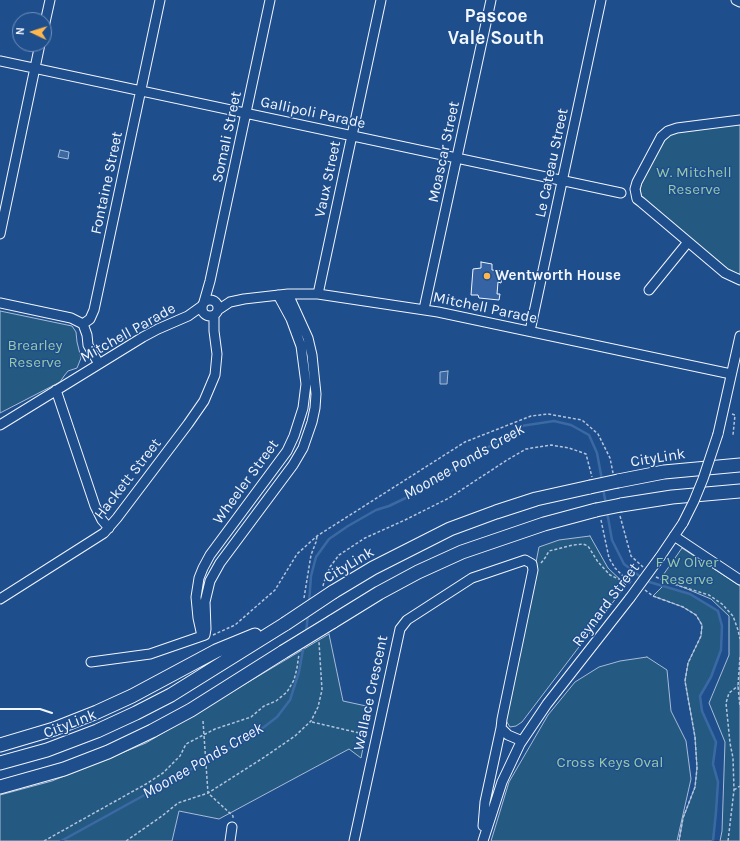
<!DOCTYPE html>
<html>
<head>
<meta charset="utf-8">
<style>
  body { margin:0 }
  #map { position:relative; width:740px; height:841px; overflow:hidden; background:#1f4e8c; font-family:Karla,sans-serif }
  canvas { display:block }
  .north { position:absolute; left:12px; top:12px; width:40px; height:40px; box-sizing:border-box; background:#1f4e8c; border:1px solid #7391ba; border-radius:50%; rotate:274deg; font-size:11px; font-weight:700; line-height:16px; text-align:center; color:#f2f6ff }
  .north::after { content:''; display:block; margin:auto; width:14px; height:18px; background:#ffb74d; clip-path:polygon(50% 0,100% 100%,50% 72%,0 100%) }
</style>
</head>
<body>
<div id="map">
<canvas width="740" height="841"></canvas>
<div class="north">N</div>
</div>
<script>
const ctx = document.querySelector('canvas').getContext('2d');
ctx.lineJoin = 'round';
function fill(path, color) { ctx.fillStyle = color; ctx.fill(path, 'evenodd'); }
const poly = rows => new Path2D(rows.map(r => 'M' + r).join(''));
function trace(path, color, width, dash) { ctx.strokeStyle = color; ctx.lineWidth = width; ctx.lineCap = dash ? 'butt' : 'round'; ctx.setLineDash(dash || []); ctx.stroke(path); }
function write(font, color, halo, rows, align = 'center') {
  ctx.font = font + ' Karla,sans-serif'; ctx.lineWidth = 3; ctx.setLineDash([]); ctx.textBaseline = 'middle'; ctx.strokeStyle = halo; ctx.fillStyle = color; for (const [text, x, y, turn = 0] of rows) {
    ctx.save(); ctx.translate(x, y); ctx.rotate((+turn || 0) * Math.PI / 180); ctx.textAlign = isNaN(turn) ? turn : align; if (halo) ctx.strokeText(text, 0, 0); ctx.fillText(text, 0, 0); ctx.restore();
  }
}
const green = poly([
  [740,124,740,274,738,274,728,270,642,198,640,190,642,180,666,137,675,132,740,124],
  [0,311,72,326,76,332,77,342,81,358,77,368,68,371,64,376,60,382,0,413,0,311],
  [590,536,608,568,626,585,522,722,516,726,510,727,505,719,539,547,559,540,590,536],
  [682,548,740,586,740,841,720,841,722,831,725,742,709,703,729,655,729,616,711,599,661,578,682,548],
  [663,586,690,594,718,611,722,626,721,650,711,677,700,696,702,711,716,742,713,764,718,782,716,812,713,841,679,841,683,818,695,787,697,768,695,737,685,681,688,663,701,636,702,625,696,615,683,607,653,596,663,586],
  [329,634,343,701,371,707,361,758,349,749,219,819,179,811,172,841,0,841,0,795,52,781,146,743,329,634],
  [647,657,667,670,671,711,686,741,691,779,677,841,491,841,509,782,548,715,575,682,599,667,620,661,647,657]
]);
fill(green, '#245a82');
trace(green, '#a8bbd7', 1);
const water = poly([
  [60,150,69,152,68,159,58,157,60,150],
  [448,371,447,384,440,384,440,372,448,371]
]);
fill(water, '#3b69a3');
trace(water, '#a8bbd7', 1);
trace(poly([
  [603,489,606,504],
  [607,512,612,540,624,564,642,578],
  [646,581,690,594,718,611,722,626,721,650,711,677,700,696,702,711,716,742,713,764,718,782,716,812,713,841],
  [309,603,311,576,316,557,329,539,348,526,376,510,389,506,418,492,521,426,554,421,571,425,589,435,597,453,602,480],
  [306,633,308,614],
  [61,841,255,734,277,717,290,700,299,672,304,644]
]), '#3b69a3', 2.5);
const building = poly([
  [481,262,492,264,492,270,503,271,501,283,498,282,497,294,500,294,499,300,479,298,478,295,471,295,473,269,481,268,481,262]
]);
fill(building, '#3563a3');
trace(building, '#f2f6ff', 1);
const minor = poly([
  [736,0,740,2],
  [44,27,50,0],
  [0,61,621,193],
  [740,120,677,128,668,131,661,137,637,182,635,189,637,199,641,202,725,273,740,280],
  [0,234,40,44],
  [649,290,688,242],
  [318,294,381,0],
  '202 308a8 8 0 1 1 16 0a8 8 0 1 1-16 0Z',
  [204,302,210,281,270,0],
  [0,303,71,318,83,324],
  [424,309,491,0],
  [218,310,230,302,244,299,288,294,318,294,438,312,731,374],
  [530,331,601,0],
  [99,364,88,345,87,335,83,324,90,319,94,310,160,0],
  [56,390,95,506,102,520,109,528],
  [0,425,143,337,158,329,188,316,202,306],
  [718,434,740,336],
  [674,536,740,580],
  [660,557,683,523],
  [0,599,104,533,117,518,188,424,204,401,215,375,217,354,214,331,214,315],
  [202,636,198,618,196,597,199,578,203,568,210,555,287,451,294,436,303,408,306,384,301,346,291,319,278,295],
  [91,662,150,654,205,635,206,629,205,602,210,581,220,563,293,465,303,448,312,422,315,408,316,394,312,355,308,338,288,294],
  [483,826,485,802,501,728],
  [230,841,232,827],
  [354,841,400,629,407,620,472,578,525,560,532,564,533,570,502,719,501,728,508,735,522,741],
  [483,841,502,782,520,744,547,704,630,598]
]);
const highway = poly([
  [618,481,664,472,740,465],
  [621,505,672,497,740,491],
  [333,592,373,568,450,529,496,512,536,499,590,487],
  [332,622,379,593,418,572,462,552,544,524,596,510],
  [0,745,54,729,97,712,132,696,216,651,255,635],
  [0,763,47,750,97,731,136,713,171,695,285,624],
  [0,787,64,769,108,752,152,731,191,710,283,652]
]);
trace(minor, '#f2f6ff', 11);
trace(highway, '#f2f6ff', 15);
trace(poly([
  [732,414,735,415,733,435],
  [620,516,631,556,643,567],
  [601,520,609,558,615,568,622,575,631,582],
  [541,563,545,558,549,551,573,545,583,544,588,546,598,562,610,575,621,580,631,583],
  [656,577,667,582,709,595,722,604,733,616,738,630,740,639],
  [323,586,324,582,330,567,339,555,365,538,405,520,449,498,507,460,526,449,551,445,569,448,586,454,592,477],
  [645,590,653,596,683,607,696,615,702,625,701,636,688,663,685,681,695,737,697,768,695,787,683,818,679,841],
  [304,598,311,555,316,542,317,536],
  [213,635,235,625,275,590,297,554,317,536,465,442,531,416,548,414,582,420,598,434,610,458,613,473],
  [740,657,738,686,740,707],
  [203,721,208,793,233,816,233,819],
  [312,722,368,735],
  [734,790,740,786],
  [44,841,146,784,163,773,180,756,186,744,215,729,251,717,264,706,276,701,287,692,294,680,297,668,299,654],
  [126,841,162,816,178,803,208,793,263,758,295,736,311,721,318,707,322,690,319,642],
  [728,841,734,790,733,758,730,743,726,703,729,693,738,686]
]), '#b3c4dc', 1.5, [3, 2]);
trace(minor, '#1f4e8c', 9);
trace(highway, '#1f4e8c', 13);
const minorBridge = poly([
  [683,523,694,501,703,479,718,434],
  [630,598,660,557]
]);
const highwayBridge = poly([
  [590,487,618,481],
  [596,510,621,505],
  [285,624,333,592],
  [283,652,332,622]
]);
trace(minorBridge, '#f2f6ff', 11, []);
trace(highwayBridge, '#f2f6ff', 15, []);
trace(minorBridge, '#1f4e8c', 9);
trace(highwayBridge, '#1f4e8c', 13);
trace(poly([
  [0,709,40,709,52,713]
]), '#f2f6ff', 2);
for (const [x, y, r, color] of [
  [487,276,4,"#ffb74d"]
]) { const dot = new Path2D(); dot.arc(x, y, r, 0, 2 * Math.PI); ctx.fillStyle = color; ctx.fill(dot); trace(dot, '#1f4e8c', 1.5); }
write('15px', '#f2f6ff', '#1f4e8c', [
  ["Gallipoli Parade",313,113,12],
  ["Somali Street",227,137,-78],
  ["Moascar Street",444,152,-78],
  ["Le Cateau Street",552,163,-78],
  ["Vaux Street",328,179,-78],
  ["Fontaine Street",107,183,-78],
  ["Mitchell Parade",485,308,12],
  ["Mitchell Parade",128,333,-29],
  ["CityLink",658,458,-9],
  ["Hackett Street",128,479,-52],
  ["Wheeler Street",246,482,-54],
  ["CityLink",349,565,-31],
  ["Reynard Street",606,605,-53],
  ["Wallace Crescent",371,693,-78],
  ["CityLink",70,724,-21]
]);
write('15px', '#97c8a6', '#1f4e8c', [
  ["W. Mitchell",694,173],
  ["Reserve",694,190],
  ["Brearley",35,346],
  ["Reserve",35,363],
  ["F W Olver",687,563],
  ["Reserve",687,580],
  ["Cross Keys Oval",610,763]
]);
write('bold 15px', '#f2f6ff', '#1f4e8c', [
  ["Wentworth House",495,276]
], 'left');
write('italic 16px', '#f2f6ff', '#1f4e8c', [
  ["Moonee Ponds Creek",464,462,-30],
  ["Moonee Ponds Creek",203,761,-30]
]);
write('bold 19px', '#f2f6ff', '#1f4e8c', [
  ["Pascoe",496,17],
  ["Vale South",496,39]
]);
</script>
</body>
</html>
